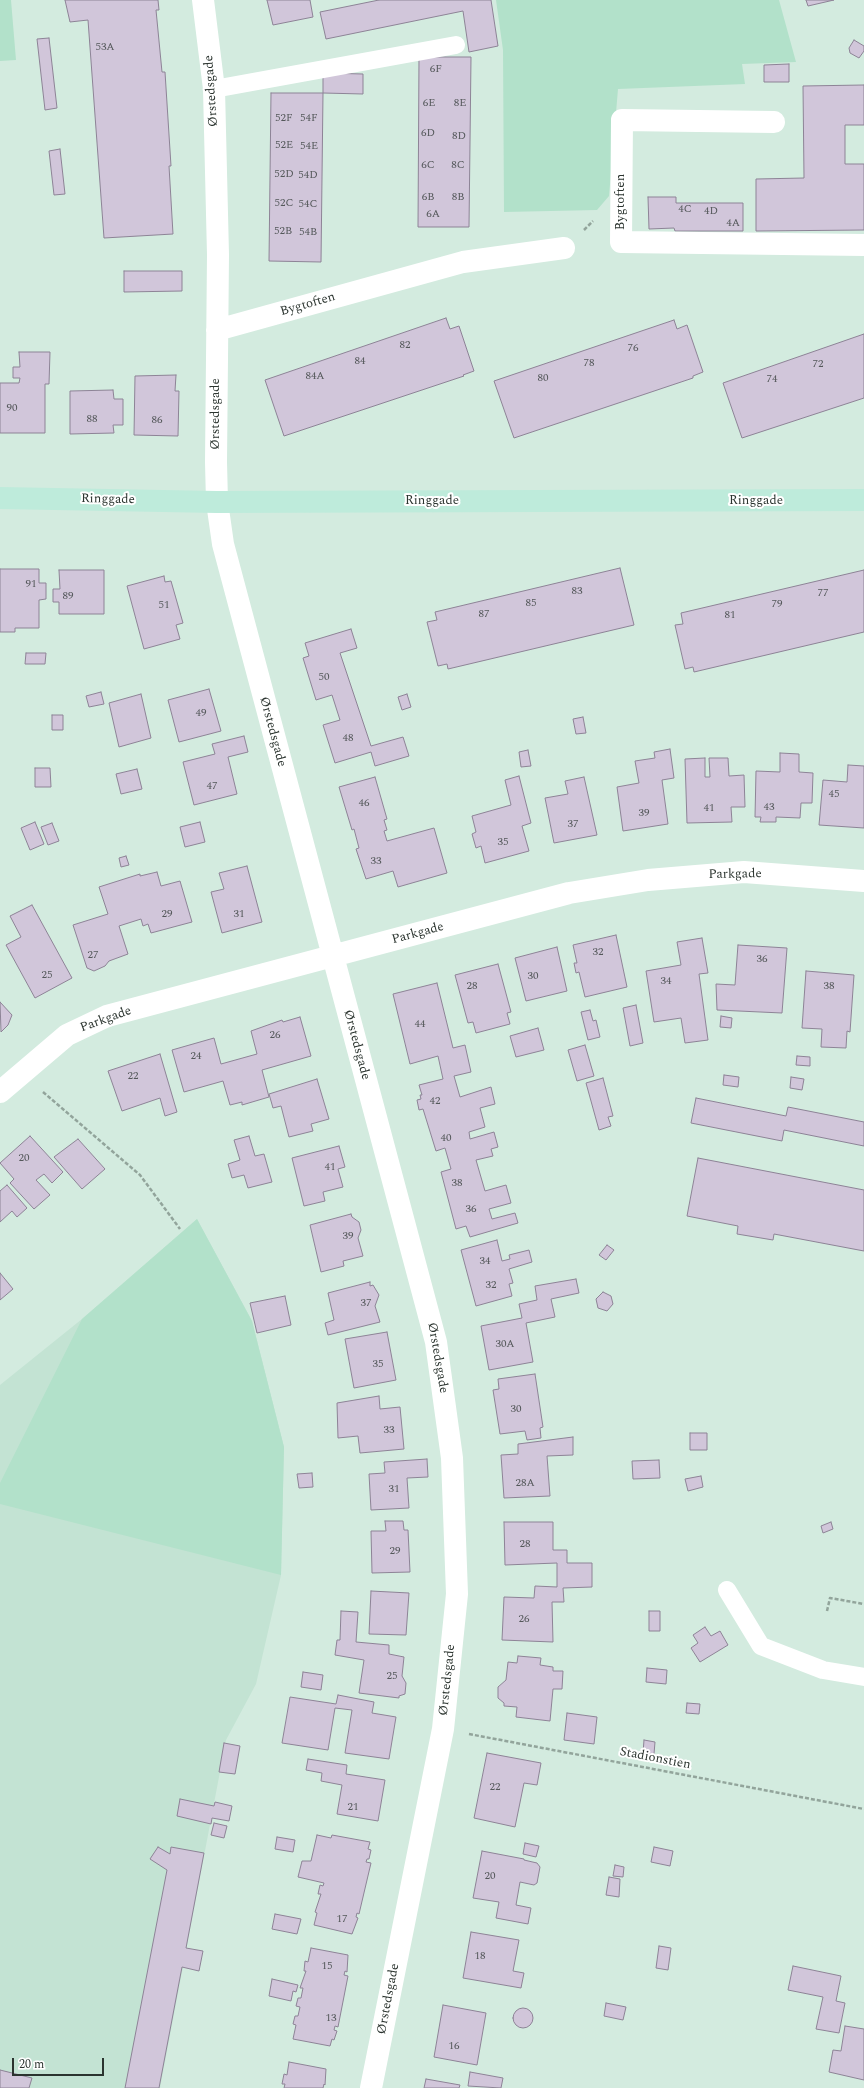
<!DOCTYPE html>
<html>
<head>
<meta charset="utf-8">
<style>
  body { margin:0 }
  #map { position:relative; width:864px; height:2088px; overflow:hidden; background:#d3ebdf; font-family:Spectral,serif }
  canvas { display:block }
  .scale { position:absolute; left:12px; top:2058px; width:92px; height:18px; box-sizing:border-box; border:2px solid #2b342f; border-top:0; padding-left:5px; font-size:12px; line-height:14px; white-space:nowrap; color:#2b342f; -webkit-text-stroke:3px #fff; paint-order:stroke }
</style>
</head>
<body>
<div id="map">
<canvas width="864" height="2088"></canvas>
<div class="scale">20 m</div>
</div>
<script>
const ctx = document.querySelector('canvas').getContext('2d');
ctx.lineJoin = 'round';
function fill(path, color) { ctx.fillStyle = color; ctx.fill(path, 'evenodd'); }
const poly = rows => new Path2D(rows.map(r => 'M' + r).join(''));
function trace(path, color, width, dash) { ctx.strokeStyle = color; ctx.lineWidth = width; ctx.lineCap = dash ? 'butt' : 'round'; ctx.setLineDash(dash || []); ctx.stroke(path); }
function write(font, color, halo, rows, align = 'center') {
  ctx.font = font + ' Spectral,serif'; ctx.lineWidth = 4; ctx.setLineDash([]); ctx.textBaseline = 'middle'; ctx.strokeStyle = halo; ctx.fillStyle = color; for (const [text, x, y, turn = 0] of rows) {
    ctx.save(); ctx.translate(x, y); ctx.rotate((+turn || 0) * Math.PI / 180); ctx.textAlign = isNaN(turn) ? turn : align; if (halo) ctx.strokeText(text, 0, 0); ctx.fillText(text, 0, 0); ctx.restore();
  }
}
fill(poly([
  [197,1219,252,1321,284,1447,281,1575,256,1684,226,1740,160,2088,0,2088,0,1385,82,1319]
]), '#c3e3d3');
fill(poly([
  [0,0,11,0,16,60,0,61],
  [496,0,779,0,796,62,742,64,745,84,618,89,609,196,597,210,504,212,503,50],
  [197,1219,252,1321,284,1447,281,1575,0,1504,0,1483,82,1319]
]), '#b2e1ca');
const building = poly([
  [65,0,158,0,159,10,156,10,162,72,165,72,171,166,169,166,173,234,104,238,88,20,70,22,65,0],
  [267,0,310,0,313,17,273,25,267,0],
  [379,0,491,0,498,46,469,52,463,11,326,39,320,12,379,0],
  [806,0,834,0,808,6,806,0],
  [49,38,57,108,45,110,37,39,49,38],
  [854,40,864,46,864,51,859,58,850,53,849,48,854,40],
  [419,57,471,57,469,227,418,227,419,57],
  [789,64,789,82,764,82,764,65,789,64],
  [323,73,363,74,363,94,323,93,323,73],
  [864,85,864,125,845,125,845,164,864,164,864,230,756,231,756,179,804,178,803,86,864,85],
  [271,93,323,93,321,262,269,261,271,93],
  [60,149,65,194,54,195,49,151,60,149],
  [648,197,676,197,676,203,743,203,743,231,675,231,674,228,649,229,648,197],
  [124,271,182,271,182,291,124,292,124,271],
  [446,318,450,329,459,326,474,371,463,375,464,376,284,436,265,380,446,318],
  [674,320,677,329,687,325,703,372,693,376,693,378,514,438,494,381,674,320],
  [864,334,864,398,742,438,723,383,864,334],
  [19,352,50,352,49,384,45,384,45,433,0,433,0,383,19,383,20,378,13,378,13,367,20,367,19,352],
  [176,375,175,391,179,391,178,436,134,435,135,376,176,375],
  [113,390,114,399,123,399,123,425,113,425,114,433,70,434,70,391,113,390],
  [620,568,634,625,448,669,447,664,438,666,427,622,437,620,435,612,620,568],
  [0,569,39,569,39,583,46,583,46,599,39,600,39,628,15,628,15,632,0,632,0,569],
  [59,570,104,570,104,614,59,614,59,602,53,602,53,589,60,589,59,570],
  [864,570,864,632,694,672,693,667,685,669,675,625,683,624,681,613,864,570],
  [164,576,165,582,171,581,183,623,176,625,180,639,144,649,127,586,164,576],
  [351,629,357,648,340,653,371,746,403,737,409,756,375,766,371,752,335,763,323,725,340,720,332,695,316,700,303,658,309,656,305,643,351,629],
  [26,653,46,653,45,664,25,664,26,653],
  [209,689,221,731,179,742,168,700,209,689],
  [101,692,104,704,89,707,86,696,101,692],
  [141,694,151,738,119,747,109,703,141,694],
  [407,694,411,707,402,710,398,697,407,694],
  [52,715,63,715,63,730,52,730,52,715],
  [583,717,586,733,576,734,573,719,583,717],
  [244,736,248,752,228,757,237,794,194,805,183,762,215,754,212,744,244,736],
  [670,749,674,778,662,780,668,824,623,831,617,787,639,783,635,761,655,758,654,752,670,749],
  [528,750,531,766,521,767,519,752,528,750],
  [780,753,799,754,799,772,813,773,812,803,801,803,800,818,776,817,776,822,760,822,761,817,755,817,756,771,780,772,780,753],
  [705,758,705,777,710,777,709,758,728,758,729,776,744,775,745,807,731,807,732,822,687,823,685,759,705,758],
  [848,765,864,766,864,828,819,825,823,780,847,782,848,765],
  [35,768,50,768,51,787,35,787,35,768],
  [137,769,142,789,121,794,116,774,137,769],
  [519,776,531,823,522,826,529,851,485,863,481,846,476,848,472,834,476,832,472,816,511,805,505,780,519,776],
  [375,777,387,819,384,820,387,830,384,831,387,841,434,828,447,873,398,887,393,871,366,879,356,849,359,848,354,829,352,830,339,787,375,777],
  [584,777,597,835,554,843,545,798,568,794,565,781,584,777],
  [35,822,44,844,30,850,21,828,35,822],
  [200,822,205,842,185,847,180,827,200,822],
  [52,823,59,841,48,845,41,827,52,823],
  [126,856,129,865,121,867,119,858,126,856],
  [247,866,262,922,222,933,211,892,224,889,219,873,247,866],
  [157,872,161,886,180,881,192,922,151,933,148,924,143,926,141,919,119,926,128,954,109,961,105,966,94,971,87,968,73,925,108,914,99,887,140,874,140,876,157,872],
  [32,905,72,978,35,998,6,945,21,937,10,916,32,905],
  [616,935,627,987,585,997,579,972,576,973,574,963,577,963,573,945,616,935],
  [702,938,708,973,699,974,708,1040,685,1043,681,1018,654,1022,646,971,681,965,677,942,702,938],
  [738,945,787,948,782,1013,717,1010,716,984,735,985,738,945],
  [557,947,567,991,526,1001,515,958,557,947],
  [498,964,511,1012,507,1013,510,1024,476,1033,473,1022,468,1023,455,975,498,964],
  [806,971,854,975,850,1032,847,1031,846,1048,821,1047,822,1029,802,1028,806,971],
  [437,983,453,1048,465,1045,471,1072,454,1076,460,1097,491,1087,495,1104,480,1108,485,1127,469,1132,470,1139,494,1132,498,1147,491,1149,493,1156,476,1160,485,1191,506,1185,511,1203,489,1209,492,1219,515,1213,518,1223,470,1237,466,1226,456,1229,441,1172,451,1169,445,1148,436,1151,423,1109,419,1110,417,1100,421,1099,420,1095,422,1095,419,1085,443,1079,438,1056,410,1064,393,994,437,983],
  [0,1002,12,1015,8,1025,1,1032,0,1002],
  [636,1005,643,1043,630,1046,623,1008,636,1005],
  [590,1010,593,1021,596,1020,600,1037,588,1040,581,1012,590,1010],
  [721,1016,732,1018,731,1028,720,1027,721,1016],
  [300,1017,311,1056,262,1070,269,1097,242,1105,242,1102,230,1105,223,1081,184,1092,172,1050,214,1038,221,1064,257,1054,251,1031,282,1020,283,1022,300,1017],
  [538,1028,544,1050,516,1057,510,1036,538,1028],
  [585,1045,594,1076,577,1081,568,1050,585,1045],
  [160,1054,177,1112,165,1116,160,1098,122,1111,108,1071,160,1054],
  [797,1056,810,1057,810,1066,796,1065,797,1056],
  [724,1075,739,1077,738,1087,723,1085,724,1075],
  [791,1077,804,1079,802,1090,790,1088,791,1077],
  [603,1078,613,1116,608,1117,611,1126,599,1130,586,1083,603,1078],
  [317,1079,329,1119,311,1124,313,1131,289,1137,281,1106,273,1108,269,1094,317,1079],
  [696,1098,786,1116,788,1107,864,1122,864,1146,784,1130,782,1141,691,1123,696,1098],
  [30,1136,63,1172,52,1183,44,1174,36,1180,50,1195,34,1209,10,1183,14,1179,0,1163,30,1136],
  [249,1136,255,1156,264,1154,272,1182,248,1188,244,1175,232,1178,228,1164,240,1160,234,1140,249,1136],
  [78,1139,105,1169,82,1189,54,1157,78,1139],
  [339,1146,345,1167,338,1169,343,1187,323,1192,325,1201,304,1206,292,1158,339,1146],
  [698,1158,864,1190,864,1251,774,1234,773,1240,737,1234,738,1226,687,1216,698,1158],
  [7,1185,27,1208,17,1217,12,1211,0,1222,0,1191,7,1185],
  [351,1214,352,1217,359,1222,361,1230,358,1238,363,1256,343,1261,344,1266,321,1272,310,1225,351,1214],
  [497,1240,502,1261,510,1259,509,1255,529,1250,532,1262,509,1269,513,1283,509,1284,512,1296,476,1306,461,1250,497,1240],
  [607,1245,614,1250,606,1260,599,1255,607,1245],
  [0,1273,13,1289,0,1300,0,1273],
  [576,1279,579,1293,551,1299,555,1317,526,1323,533,1362,489,1370,481,1326,522,1318,519,1304,537,1300,535,1286,576,1279],
  [370,1282,370,1286,373,1285,379,1295,375,1306,380,1322,328,1335,325,1323,334,1320,328,1293,370,1282],
  [603,1292,611,1296,613,1304,607,1311,598,1308,596,1299,603,1292],
  [285,1296,291,1325,257,1333,250,1303,285,1296],
  [387,1332,396,1380,354,1388,345,1339,387,1332],
  [535,1374,543,1427,540,1428,541,1438,527,1440,525,1431,500,1434,493,1390,499,1389,498,1379,535,1374],
  [379,1396,380,1409,400,1407,404,1449,360,1453,358,1436,338,1438,337,1403,379,1396],
  [690,1433,707,1433,707,1450,690,1450,690,1433],
  [573,1437,573,1455,547,1456,550,1496,504,1498,501,1455,518,1454,518,1444,573,1437],
  [427,1459,428,1477,407,1478,409,1508,371,1510,369,1474,385,1473,384,1462,427,1459],
  [659,1460,660,1478,633,1479,632,1461,659,1460],
  [312,1473,313,1487,299,1488,297,1474,312,1473],
  [701,1476,703,1487,688,1491,685,1479,701,1476],
  [385,1521,403,1521,404,1530,408,1530,410,1572,372,1573,371,1531,386,1531,385,1521],
  [504,1522,553,1522,553,1550,567,1550,567,1563,592,1563,592,1587,563,1588,564,1602,552,1602,553,1642,502,1640,504,1597,534,1598,535,1586,557,1587,557,1563,505,1565,504,1522],
  [831,1522,833,1529,823,1533,821,1526,831,1522],
  [371,1591,409,1593,406,1635,369,1634,371,1591],
  [341,1611,358,1612,356,1642,389,1645,389,1654,404,1657,402,1676,406,1683,405,1694,399,1696,399,1698,359,1693,364,1660,335,1655,337,1640,340,1640,341,1611],
  [649,1611,660,1611,660,1631,649,1631,649,1611],
  [705,1627,711,1636,720,1631,728,1645,700,1662,691,1648,698,1643,693,1635,705,1627],
  [518,1656,541,1658,540,1665,553,1667,553,1671,563,1671,562,1689,553,1689,550,1721,516,1717,517,1707,504,1706,504,1703,498,1698,498,1687,506,1680,508,1662,517,1663,518,1656],
  [647,1668,667,1670,666,1684,646,1682,647,1668],
  [303,1672,323,1675,321,1690,301,1687,303,1672],
  [338,1695,374,1702,372,1713,396,1717,389,1759,345,1753,352,1710,335,1708,328,1750,282,1743,290,1697,336,1704,338,1695],
  [687,1703,700,1704,699,1714,686,1713,687,1703],
  [567,1713,597,1717,594,1744,564,1740,567,1713],
  [644,1740,655,1742,654,1754,643,1753,644,1740],
  [224,1743,240,1746,235,1774,219,1772,224,1743],
  [487,1753,541,1763,537,1785,524,1783,515,1827,474,1818,487,1753],
  [308,1759,347,1765,346,1774,385,1780,378,1821,337,1814,342,1785,321,1781,322,1773,306,1770,308,1759],
  [180,1799,214,1806,215,1802,232,1806,229,1821,212,1818,211,1824,177,1816,180,1799],
  [214,1823,227,1826,224,1838,211,1835,214,1823],
  [317,1835,331,1838,332,1835,370,1842,368,1849,371,1850,369,1859,367,1859,366,1862,371,1863,359,1914,357,1913,356,1917,358,1918,352,1934,314,1925,317,1913,315,1912,321,1894,318,1894,320,1885,323,1886,324,1883,298,1877,302,1861,311,1861,317,1835],
  [277,1837,295,1840,293,1852,275,1849,277,1837],
  [525,1843,539,1846,536,1857,523,1854,525,1843],
  [158,1847,170,1854,171,1847,204,1853,186,1948,203,1951,199,1971,182,1967,159,2088,125,2088,167,1870,150,1859,158,1847],
  [654,1847,673,1851,670,1866,651,1862,654,1847],
  [482,1851,524,1859,524,1860,537,1863,540,1867,537,1883,534,1885,520,1882,516,1905,531,1908,528,1924,496,1918,499,1902,473,1898,482,1851],
  [615,1865,624,1867,623,1877,613,1876,615,1865],
  [609,1877,620,1879,619,1897,606,1895,609,1877],
  [275,1914,301,1919,297,1934,272,1929,275,1914],
  [471,1932,519,1940,513,1971,524,1973,521,1988,463,1978,471,1932],
  [659,1946,671,1948,668,1970,656,1968,659,1946],
  [311,1948,348,1955,347,1972,345,1971,344,1975,348,1976,338,2027,335,2026,334,2030,337,2031,334,2040,332,2039,330,2046,293,2039,296,2025,293,2024,295,2016,298,2016,300,2007,296,2006,298,1998,301,1998,303,1988,300,1988,306,1971,304,1971,305,1961,308,1962,311,1948],
  [793,1966,841,1976,836,2001,845,2003,839,2033,816,2029,823,1997,788,1990,793,1966],
  [272,1979,298,1985,296,1992,293,1991,291,2001,269,1996,272,1979],
  [606,2003,626,2007,623,2020,604,2016,606,2003],
  [443,2005,486,2013,477,2065,434,2057,443,2005],
  '513 2018a10 10 0 1 1 20 0a10 10 0 1 1-20 0Z',
  [845,2026,864,2029,864,2080,829,2072,833,2050,841,2051,845,2026],
  [289,2062,326,2069,325,2085,324,2084,323,2088,284,2088,285,2084,282,2084,284,2074,287,2075,289,2062],
  [0,2070,32,2078,29,2088,0,2088,0,2070],
  [470,2072,503,2078,501,2088,468,2086,470,2072],
  [426,2079,460,2085,459,2088,424,2088,426,2079]
]);
fill(building, '#d1c6da');
trace(building, '#8d8396', 1);
trace(poly([
  [584,230,593,221],
  [43,1092,140,1175,180,1229],
  [827,1611,830,1598,864,1604],
  [469,1734,864,1809]
]), '#92a49b', 2.5, [4, 2]);
trace(poly([
  [214,89,456,45],
  [727,1590,761,1646,823,1670,864,1677]
]), '#fff', 18);
trace(poly([
  [203,0,214,89,218,255,216,462,217,502,223,544,436,1342,452,1458,457,1594,443,1729,371,2088],
  [774,122,622,120,621,242,864,245],
  [217,330,463,262,564,248],
  [0,1092,67,1035,107,1016,569,893,648,880,744,872,864,881]
]), '#fff', 22);
trace(poly([
  [0,498,217,502,864,500]
]), '#beebdb', 22);
write('11px', '#54585a', null, [
  ["53A",105,48],
  ["6F",436,70],
  ["6E",429,104],
  ["8E",460,104],
  ["52F",284,119],
  ["54F",309,119],
  ["6D",428,134],
  ["8D",459,137],
  ["52E",284,146],
  ["54E",309,147],
  ["6C",428,166],
  ["8C",458,166],
  ["52D",284,175],
  ["54D",308,176],
  ["6B",428,198],
  ["8B",458,198],
  ["52C",284,204],
  ["54C",308,205],
  ["4C",685,210],
  ["4D",711,212],
  ["6A",433,215],
  ["4A",733,224],
  ["52B",283,232],
  ["54B",308,233],
  ["82",405,346],
  ["76",633,349],
  ["84",360,362],
  ["78",589,364],
  ["72",818,365],
  ["84A",315,377],
  ["80",543,379],
  ["74",772,380],
  ["90",12,409],
  ["88",92,420],
  ["86",157,421],
  ["91",31,585],
  ["83",577,592],
  ["77",823,594],
  ["89",68,597],
  ["85",531,604],
  ["79",777,605],
  ["51",164,606],
  ["87",484,615],
  ["81",730,616],
  ["50",324,678],
  ["49",201,714],
  ["48",348,739],
  ["47",212,787],
  ["45",834,795],
  ["46",364,804],
  ["43",769,808],
  ["41",709,809],
  ["39",644,814],
  ["37",573,825],
  ["35",503,843],
  ["33",376,862],
  ["29",167,915],
  ["31",239,915],
  ["32",598,953],
  ["27",93,956],
  ["36",762,960],
  ["25",47,976],
  ["30",533,977],
  ["34",666,982],
  ["28",472,987],
  ["38",829,987],
  ["44",420,1025],
  ["26",275,1036],
  ["24",196,1057],
  ["22",133,1077],
  ["42",435,1102],
  ["40",446,1139],
  ["20",24,1159],
  ["41",330,1168],
  ["38",457,1184],
  ["36",471,1210],
  ["39",348,1237],
  ["34",485,1262],
  ["32",491,1286],
  ["37",366,1304],
  ["30A",505,1345],
  ["35",378,1365],
  ["30",516,1410],
  ["33",389,1431],
  ["28A",525,1484],
  ["31",394,1490],
  ["28",525,1545],
  ["29",395,1552],
  ["26",524,1620],
  ["25",392,1677],
  ["22",495,1788],
  ["21",353,1808],
  ["20",490,1877],
  ["17",342,1920],
  ["18",480,1957],
  ["15",327,1967],
  ["13",331,2019],
  ["16",454,2047]
]);
write('13px', '#2b342f', '#fff', [
  ["Ørstedsgade",212,91,-94],
  ["Bygtoften",621,202,-90],
  ["Bygtoften",308,305,-16],
  ["Ørstedsgade",216,414,-90],
  ["Ringgade",108,500,1],
  ["Ringgade",432,501],
  ["Ringgade",756,501],
  ["Ørstedsgade",272,732,75],
  ["Parkgade",735,875,-1],
  ["Parkgade",418,934,-15],
  ["Parkgade",106,1020,-20],
  ["Ørstedsgade",356,1045,75],
  ["Ørstedsgade",437,1358,80],
  ["Ørstedsgade",448,1680,-84],
  ["Stadionstien",655,1759,11],
  ["Ørstedsgade",389,1999,-79]
]);
</script>
</body>
</html>
